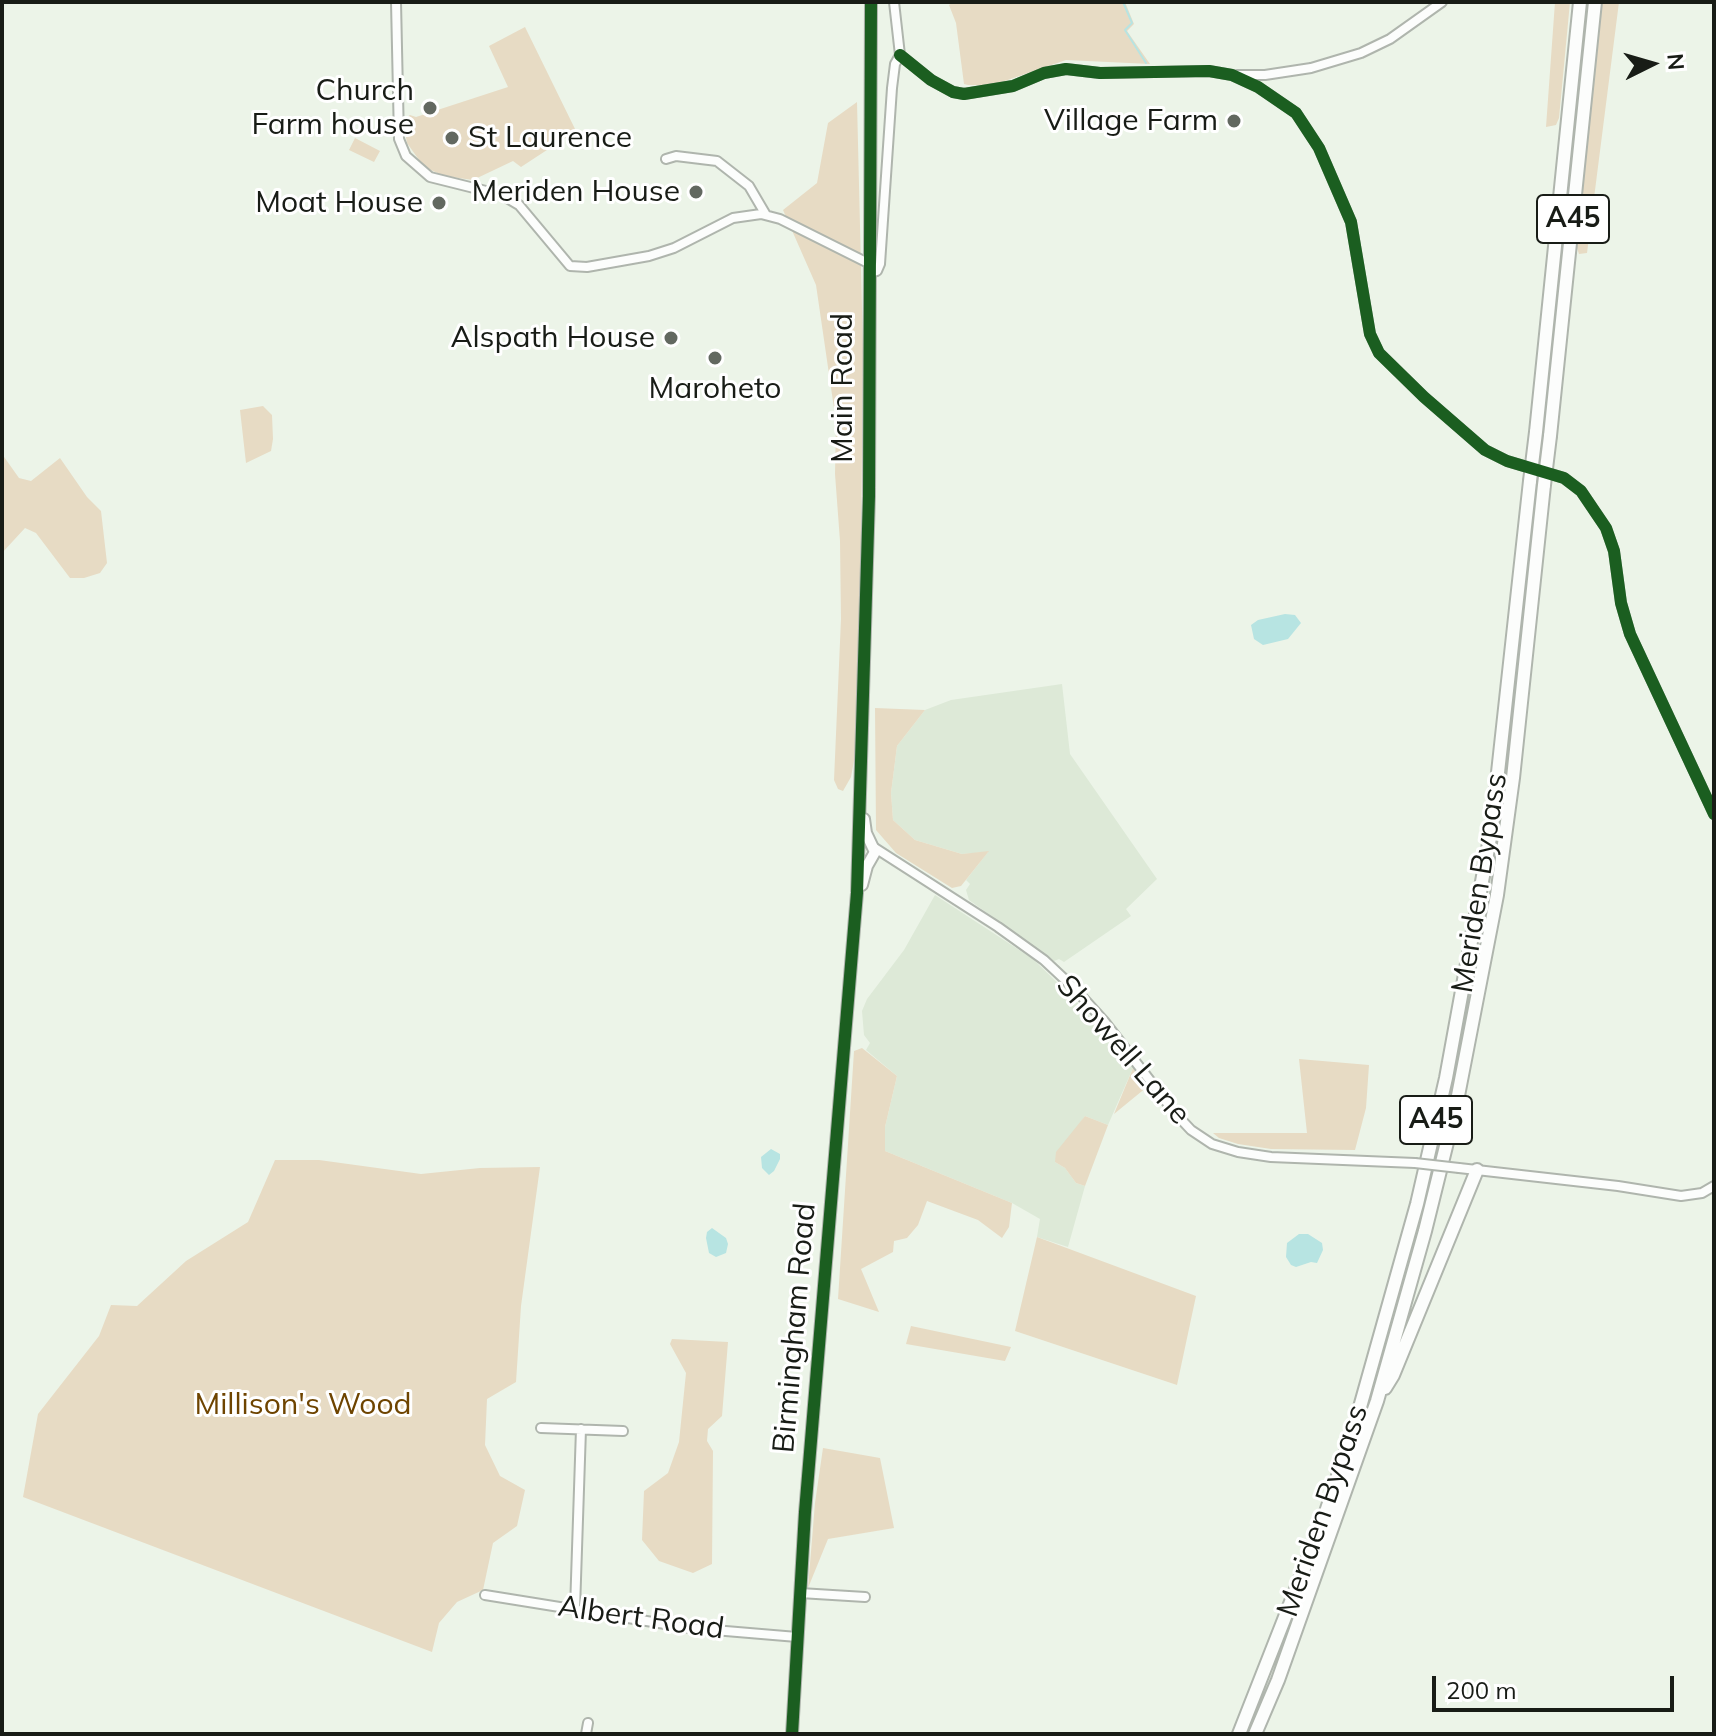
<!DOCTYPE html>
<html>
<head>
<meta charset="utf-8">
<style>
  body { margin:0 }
  #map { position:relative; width:1716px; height:1736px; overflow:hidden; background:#ecf4e8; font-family:Mulish,sans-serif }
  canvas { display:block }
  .frame { position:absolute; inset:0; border:4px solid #181c16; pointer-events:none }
  .north { position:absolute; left:1612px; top:24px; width:80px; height:80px; -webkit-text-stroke:6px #fff; paint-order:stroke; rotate:85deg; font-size:22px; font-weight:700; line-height:32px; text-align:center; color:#181c16 }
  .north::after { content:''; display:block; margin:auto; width:28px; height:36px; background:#181c16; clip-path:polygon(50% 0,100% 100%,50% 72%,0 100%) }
  .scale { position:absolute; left:1432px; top:1676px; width:242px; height:36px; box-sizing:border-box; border:4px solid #181c16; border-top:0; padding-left:10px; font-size:24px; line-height:28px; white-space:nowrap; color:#181c16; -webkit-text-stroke:6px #fff; paint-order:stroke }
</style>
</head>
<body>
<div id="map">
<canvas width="1716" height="1736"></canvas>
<div class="frame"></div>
<div class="north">N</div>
<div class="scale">200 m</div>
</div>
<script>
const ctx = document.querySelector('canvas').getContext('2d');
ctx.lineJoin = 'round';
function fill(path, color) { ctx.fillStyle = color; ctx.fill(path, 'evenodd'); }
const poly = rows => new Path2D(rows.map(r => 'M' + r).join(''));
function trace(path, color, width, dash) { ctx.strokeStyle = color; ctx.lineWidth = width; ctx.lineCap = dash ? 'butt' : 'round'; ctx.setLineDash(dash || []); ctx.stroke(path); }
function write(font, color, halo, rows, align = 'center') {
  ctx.font = font + ' Mulish,sans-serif'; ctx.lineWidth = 6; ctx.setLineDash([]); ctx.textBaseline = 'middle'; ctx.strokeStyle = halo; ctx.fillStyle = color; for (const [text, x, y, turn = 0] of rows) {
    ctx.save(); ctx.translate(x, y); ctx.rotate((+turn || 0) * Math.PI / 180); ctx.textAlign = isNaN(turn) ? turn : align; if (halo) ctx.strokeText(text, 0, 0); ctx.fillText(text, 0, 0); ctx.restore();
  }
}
fill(poly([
  [1062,684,1070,754,1157,879,1126,909,1131,916,1064,962,1059,959,1054,961,969,900,966,890,970,884,966,880,988,852,962,854,915,840,893,820,891,793,897,746,925,710,951,700],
  [935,895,1033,959,1076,1001,1133,1068,1108,1125,1085,1116,1055,1162,1065,1168,1076,1183,1085,1186,1068,1247,1037,1237,1040,1219,1012,1203,885,1151,885,1127,897,1076,866,1050,870,1043,864,1035,862,1011,867,999,904,950]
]), '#dde9d7');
fill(poly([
  [953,2,1125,2,1134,24,1127,31,1150,64,1066,60,993,85,968,85,964,84,956,23,949,5],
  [1555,2,1570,2,1559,118,1556,125,1546,127],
  [1602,2,1619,2,1587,253,1579,254,1576,245],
  [525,27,576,131,521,167,513,161,473,180,444,176,424,167,407,143,403,120,410,115,416,117,508,87,489,46],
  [857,102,863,350,860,635,856,750,851,777,843,791,838,789,834,780,841,619,840,541,835,474,836,422,816,285,783,210,817,183,828,123],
  [355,138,380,151,374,162,349,150],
  [263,406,272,415,273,439,271,451,246,463,240,410],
  [2,454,19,478,31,481,60,458,87,497,101,511,107,563,100,573,84,578,70,578,36,533,25,528,2,553],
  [875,708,925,710,897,746,891,793,893,820,915,840,962,854,989,851,961,886,952,888,896,853,876,830],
  [862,1048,897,1076,885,1127,885,1151,1012,1203,1009,1227,1002,1238,978,1220,927,1201,918,1225,907,1238,894,1241,893,1252,861,1269,879,1312,838,1299,854,1051],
  [1299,1059,1369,1065,1366,1108,1355,1150,1271,1149,1238,1144,1219,1138,1213,1133,1307,1133],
  [1133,1068,1147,1087,1114,1114],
  [1085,1116,1108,1125,1085,1186,1076,1183,1065,1168,1055,1162,1056,1152],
  [275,1160,319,1160,421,1174,480,1168,540,1167,521,1306,516,1382,487,1399,485,1445,500,1476,525,1490,517,1526,493,1543,483,1590,457,1602,439,1623,432,1652,23,1497,38,1414,99,1336,111,1305,137,1306,186,1261,248,1222],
  [1037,1237,1196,1296,1177,1385,1015,1331],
  [911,1326,1011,1347,1005,1361,906,1344],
  [672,1339,728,1342,722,1416,708,1429,707,1441,713,1451,712,1564,693,1573,659,1561,642,1540,644,1491,668,1473,679,1442,686,1373,670,1344],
  [823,1448,880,1458,894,1528,828,1539,808,1588,815,1503]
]), '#e7dbc4');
fill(poly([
  [1285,614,1295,615,1301,623,1288,639,1263,645,1254,639,1251,625,1258,620],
  [771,1149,780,1154,780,1159,774,1171,769,1175,762,1168,761,1157],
  [712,1228,726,1238,728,1244,726,1253,716,1257,709,1253,706,1238,707,1232],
  [1299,1234,1308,1234,1322,1243,1323,1250,1317,1263,1311,1262,1296,1267,1291,1265,1286,1257,1287,1243]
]), '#b7e4e2');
trace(poly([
  [1123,2,1132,23,1125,30,1146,63]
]), '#b7e4e2', 2);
const minor = poly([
  [396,2,399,139,406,156,430,177,502,195,519,205,570,266,587,267,649,256,674,248,733,218,761,214,780,219,870,264],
  [900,55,931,80,953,92,964,94,1013,86,1044,73,1066,69,1100,73,1209,71,1232,75,1258,87,1296,113,1319,148,1351,222,1370,334,1379,353,1424,397,1485,450,1507,461,1564,478,1581,491,1606,528,1614,551,1621,603,1630,634,1714,814],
  [1237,75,1265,75,1311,68,1361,53,1390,39,1442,2],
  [666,159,676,156,717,161,749,186,766,215],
  [870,273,877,271,880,264,892,88,895,64,900,55,894,2],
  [875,848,998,927,1044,960,1075,989,1104,1021,1175,1113,1191,1130,1212,1144,1238,1152,1271,1157,1415,1163],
  [1459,1168,1618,1186,1681,1196,1702,1193,1714,1186],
  [541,1428,623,1431],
  [800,1593,865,1597],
  [485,1595,690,1628,797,1637],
  [575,1609,581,1429],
  [586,1734,588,1723]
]);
const major = poly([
  [862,885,867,866,875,852,866,833,864,819],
  [792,1734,805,1512,857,893,869,496,871,2]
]);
const highway = poly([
  [1536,432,1580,2],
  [1550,436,1595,2],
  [1385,1388,1393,1375,1477,1170],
  [1239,1734,1324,1518,1355,1425,1417,1204,1446,1078,1492,827,1530,481],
  [1255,1734,1278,1680,1377,1401,1425,1231,1456,1106,1497,895,1513,778,1544,485]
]);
trace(minor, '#afb5ad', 12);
trace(major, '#afb5ad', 14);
trace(highway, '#afb5ad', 16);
trace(minor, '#fcfdfc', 8);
trace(major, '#fcfdfc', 10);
trace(highway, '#fcfdfc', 12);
const minorBridge = poly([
  [1415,1163,1459,1168]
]);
const highwayBridge = poly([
  [1530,481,1536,432],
  [1544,485,1550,436]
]);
trace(minorBridge, '#afb5ad', 12, []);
trace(highwayBridge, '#afb5ad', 16, []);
trace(minorBridge, '#fcfdfc', 8);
trace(highwayBridge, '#fcfdfc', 12);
trace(poly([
  [900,55,931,80,953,92,964,94,1013,86,1044,73,1066,69,1100,73,1209,71,1232,75,1258,87,1296,113,1319,148,1351,222,1370,334,1379,353,1424,397,1485,450,1507,461,1564,478,1581,491,1606,528,1614,551,1621,603,1630,634,1714,814],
  [792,1734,805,1512,857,893,869,496,871,2]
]), '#1b5e20', 12);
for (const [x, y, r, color] of [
  [430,108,8,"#626860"],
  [1234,121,8,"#626860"],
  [452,138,8,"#626860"],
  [696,192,8,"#626860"],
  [439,203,8,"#626860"],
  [671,338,8,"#626860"],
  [715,358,8,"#626860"]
]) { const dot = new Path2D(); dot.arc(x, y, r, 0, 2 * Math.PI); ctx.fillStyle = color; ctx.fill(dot); trace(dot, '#fff', 3); }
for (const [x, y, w] of [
  [1573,219,72],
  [1436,1120,72]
]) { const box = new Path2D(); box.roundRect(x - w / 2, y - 24, w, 48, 6); ctx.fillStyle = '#fff'; ctx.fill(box); trace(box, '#181c16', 2); }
write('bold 28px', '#181c16', null, [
  ["A45",1573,219],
  ["A45",1436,1120]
]);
write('30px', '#181c16', '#fff', [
  ["Church",414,91],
  ["Farm house",414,125],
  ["Village Farm",1218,121],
  ["St Laurence",468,138,"left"],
  ["Meriden House",680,192],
  ["Moat House",423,203],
  ["Alspath House",655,338],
  ["Maroheto",715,389,"center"]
], 'right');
write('30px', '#181c16', '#fff', [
  ["Main Road",843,388,-90],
  ["Meriden Bypass",1480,883,-81],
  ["Showell Lane",1123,1050,49],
  ["Birmingham Road",795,1328,-85],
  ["Meriden Bypass",1323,1511,-71],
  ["Albert Road",641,1618,8]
]);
write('30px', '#6e4400', '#fff', [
  ["Millison's Wood",303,1405]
]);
</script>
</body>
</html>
